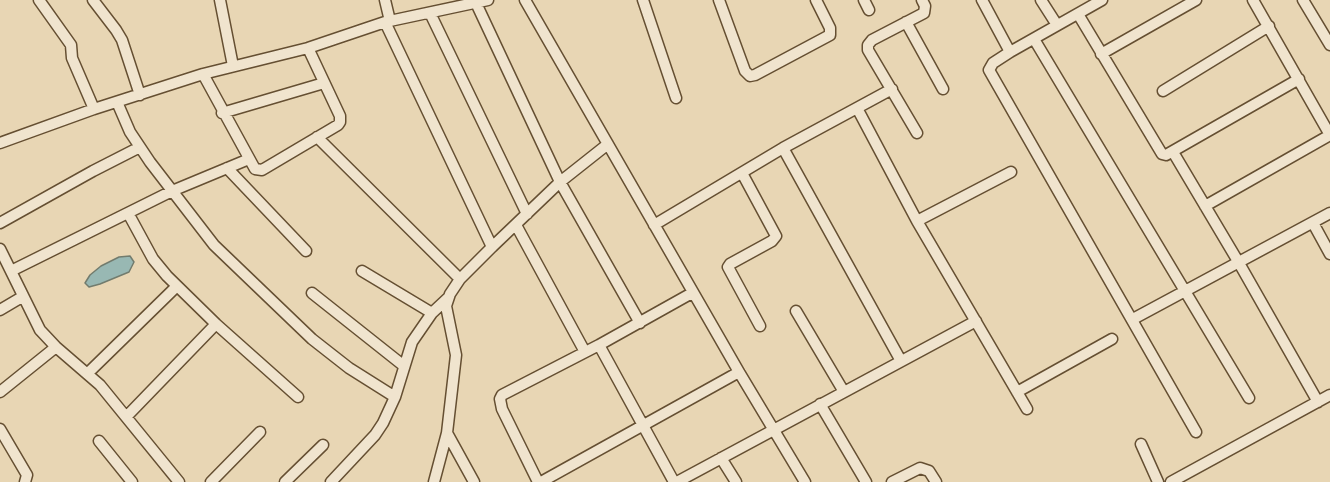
<!DOCTYPE html>
<html>
<head>
<meta charset="utf-8">
<style>
  body { margin:0 }
  canvas { display:block; background:#e8d6b4 }
</style>
</head>
<body>
<canvas width="1330" height="482"></canvas>
<script>
const ctx = document.querySelector('canvas').getContext('2d');
ctx.lineJoin = 'round';
function fill(path, color) { ctx.fillStyle = color; ctx.fill(path, 'evenodd'); }
const poly = rows => new Path2D(rows.map(r => 'M' + r).join(''));
function trace(path, color, width, dash) { ctx.strokeStyle = color; ctx.lineWidth = width; ctx.lineCap = dash ? 'butt' : 'round'; ctx.setLineDash(dash || []); ctx.stroke(path); }
const water = poly([
  [130,256,134,262,129,272,100,284,89,287,85,283,90,275,101,266,119,257,130,256]
]);
fill(water, '#98b8b3');
trace(water, '#727c6e', 1.5);
const minor = poly([
  [39,0,71,45,72,58,94,109],
  [93,0,116,30,122,40,140,95],
  [220,0,233,66],
  [385,0,390,21],
  [525,0,739,372,805,482],
  [643,0,676,98],
  [719,0,745,71,750,76,755,75,830,35,830,28,816,0],
  [864,0,869,10],
  [982,0,1010,52],
  [1041,0,1057,25],
  [1102,0,1010,52,993,63,989,70,1196,432],
  [1303,0,1330,45],
  [476,3,560,182,640,323],
  [430,13,527,214],
  [1078,14,1162,154,1166,155,1299,79],
  [385,22,492,247],
  [906,22,943,89],
  [1034,39,1249,398],
  [1101,54,1196,0],
  [203,74,255,169,262,170,338,125,340,122,340,116,308,48],
  [1163,91,1269,26],
  [117,102,130,132,150,162,214,245,312,339,349,368,395,397],
  [857,108,917,221,1027,409],
  [222,113,324,83],
  [917,133,868,50,868,45,872,40,924,13,925,6,922,0],
  [317,137,460,279],
  [0,143,94,109,203,74,308,48,385,22,488,0],
  [783,148,901,361],
  [1173,152,1239,263,1318,402],
  [227,168,306,251],
  [742,173,776,236,772,241,730,264,728,267,760,326],
  [1205,206,1330,135,1253,0],
  [128,213,153,259,167,276,216,324,298,397],
  [917,221,1011,172],
  [0,223,93,171,140,147],
  [1313,223,1330,254],
  [516,225,585,352],
  [654,225,783,148,892,89],
  [0,249,40,330,56,347,100,385,179,482],
  [11,271,172,191,249,159],
  [362,271,432,313],
  [312,293,404,366],
  [0,310,22,297],
  [796,311,844,392],
  [1133,319,1330,213],
  [599,345,674,482],
  [88,373,177,286],
  [0,392,56,347],
  [1017,392,1112,339],
  [820,404,866,482],
  [127,416,216,324],
  [0,429,27,475,25,482],
  [447,433,474,482],
  [99,441,132,482],
  [1141,444,1158,482],
  [721,458,736,482],
  [211,482,260,432],
  [285,482,323,445],
  [331,482,375,435,383,423,395,397,412,342,432,313,448,298],
  [434,482,447,433,456,355,446,306,450,294,460,279,492,247,560,182,608,144],
  [538,482,502,409,500,399,502,395,599,345,692,293],
  [541,482,739,372],
  [677,482,976,321],
  [892,482,920,468,929,471,936,482],
  [1171,482,1330,395]
]);
trace(minor, '#654f32', 13);
trace(minor, '#f0e4ce', 10);
</script>
</body>
</html>
